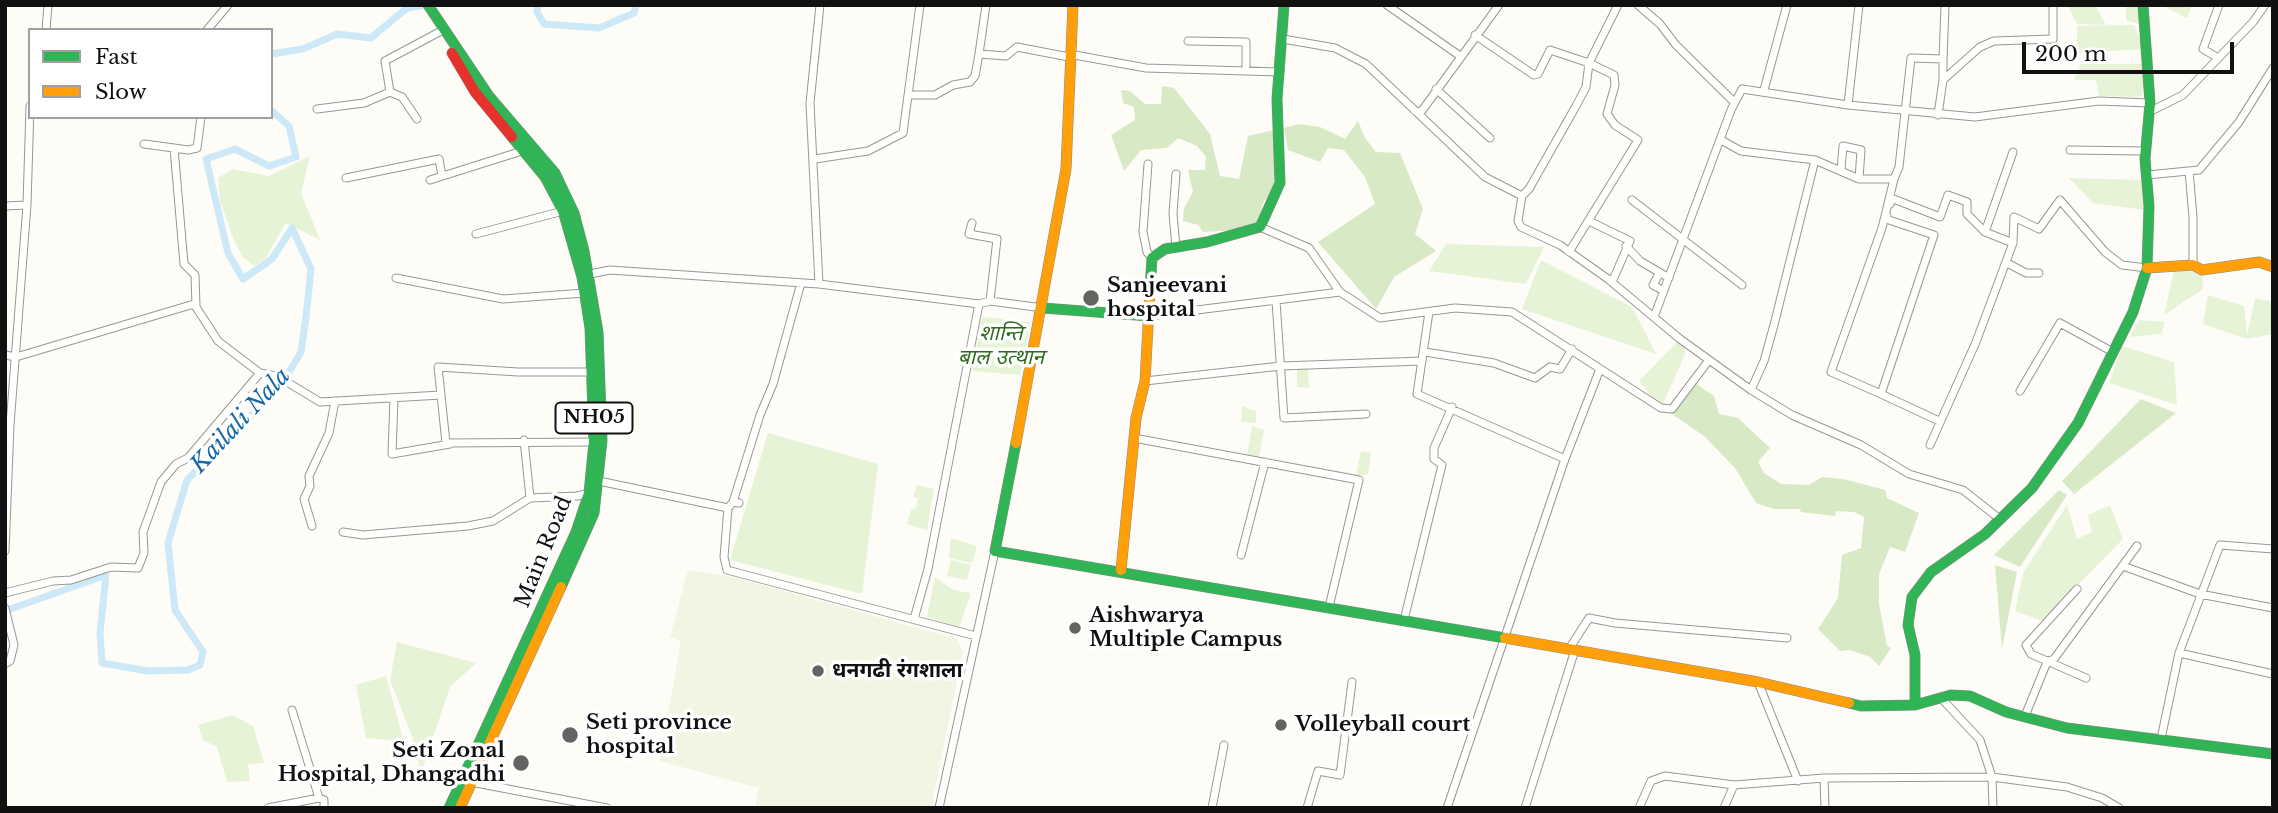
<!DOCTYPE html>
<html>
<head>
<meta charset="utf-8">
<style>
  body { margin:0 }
  #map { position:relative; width:2278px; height:813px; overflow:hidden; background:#fdfcf7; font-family:"Libre Baskerville",serif }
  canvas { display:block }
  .frame { position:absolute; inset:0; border:7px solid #111; pointer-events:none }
  .legend { position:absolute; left:28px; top:28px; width:245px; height:91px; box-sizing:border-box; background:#fff; border:2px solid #a0a0a0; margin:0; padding:9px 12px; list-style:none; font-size:21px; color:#111 }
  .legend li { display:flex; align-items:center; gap:14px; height:35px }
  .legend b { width:35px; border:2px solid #a0a0a0 }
  .scale { position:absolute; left:2022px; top:42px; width:212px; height:32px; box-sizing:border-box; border:4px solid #111; border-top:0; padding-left:9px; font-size:21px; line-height:24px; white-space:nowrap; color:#111; -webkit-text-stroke:5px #fff; paint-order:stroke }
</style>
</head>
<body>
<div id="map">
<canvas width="2278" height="813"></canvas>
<div class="frame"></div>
<ul class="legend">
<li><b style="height:9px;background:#30b455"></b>Fast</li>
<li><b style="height:9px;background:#ff9f0a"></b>Slow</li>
</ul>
<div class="scale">200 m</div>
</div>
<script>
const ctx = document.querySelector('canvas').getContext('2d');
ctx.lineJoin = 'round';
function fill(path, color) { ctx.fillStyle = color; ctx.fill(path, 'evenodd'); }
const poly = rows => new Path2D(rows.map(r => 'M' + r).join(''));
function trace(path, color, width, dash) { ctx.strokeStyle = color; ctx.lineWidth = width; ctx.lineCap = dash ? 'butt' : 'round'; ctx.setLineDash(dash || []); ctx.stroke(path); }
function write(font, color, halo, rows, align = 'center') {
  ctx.font = font + ' "Libre Baskerville","Noto Sans Devanagari",serif'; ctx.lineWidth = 7; ctx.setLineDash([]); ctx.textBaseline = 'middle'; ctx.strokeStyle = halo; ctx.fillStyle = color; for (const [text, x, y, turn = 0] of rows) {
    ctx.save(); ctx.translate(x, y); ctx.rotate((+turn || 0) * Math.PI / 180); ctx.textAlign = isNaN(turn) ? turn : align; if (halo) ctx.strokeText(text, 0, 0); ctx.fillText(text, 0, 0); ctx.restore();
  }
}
fill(poly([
  [2067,5,2095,5,2106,25,2077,24],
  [2126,5,2143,5,2145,26,2126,20],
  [2161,5,2192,5,2187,18],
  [2134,25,2144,49,2077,53,2077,26],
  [2081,64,2145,64,2142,97,2099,96,2096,80,2074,80],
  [310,156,301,193,320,240,286,223,266,258,254,266,243,257,234,240,220,201,218,178,232,169,269,176],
  [2069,178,2143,180,2145,210,2093,203],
  [1446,244,1544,247,1526,284,1429,271],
  [1541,260,1632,307,1656,354,1522,309],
  [2174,270,2202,273,2203,289,2164,315],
  [2208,295,2244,306,2247,336,2255,298,2273,302,2273,334,2247,339,2203,324],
  [982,317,1031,322,1020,375,972,371],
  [2139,320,2165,322,2161,334,2130,337],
  [1680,339,1686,352,1661,408,1639,381],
  [2122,346,2174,362,2177,405,2109,383],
  [1297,369,1308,369,1309,388,1297,387],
  [1242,406,1256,411,1256,423,1241,422],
  [1252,426,1264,430,1259,458,1247,455],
  [768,433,878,464,862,594,730,560],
  [1361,451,1371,453,1368,474,1356,476],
  [917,485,934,489,927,530,907,524,911,510,916,508,918,498,913,497],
  [2067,505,2077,539,2092,532,2088,515,2110,505,2123,539,2042,621,2015,611,2023,573],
  [951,538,977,546,972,563,949,558],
  [951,560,971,565,967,580,947,576],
  [935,577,953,590,971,593,959,628,927,617],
  [397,642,476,663,450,687,421,773,412,736,390,680],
  [386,676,400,727,403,741,366,738,356,685],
  [233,715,253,726,264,763,248,764,250,781,227,782,217,747,203,740,198,725]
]), '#e7f3d7');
fill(poly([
  [1162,86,1174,88,1210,134,1220,176,1239,179,1248,136,1274,130,1276,165,1273,192,1264,201,1256,224,1236,230,1203,232,1198,225,1183,221,1184,208,1193,192,1188,170,1205,170,1206,157,1197,146,1178,138,1167,148,1141,150,1124,171,1111,135,1135,120,1134,107,1123,103,1121,90,1130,91,1145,104,1161,104],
  [1358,121,1365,138,1376,152,1400,153,1423,209,1415,234,1436,251,1394,277,1376,309,1318,242,1375,204,1365,177,1344,150,1328,148,1320,162,1288,150,1284,128,1298,124,1320,127,1345,139],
  [1689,379,1714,396,1719,414,1738,418,1770,448,1758,462,1764,473,1781,484,1809,485,1822,477,1843,479,1885,490,1887,498,1919,513,1905,552,1890,547,1879,574,1879,604,1887,646,1891,648,1879,666,1870,657,1850,650,1840,651,1818,629,1838,598,1842,555,1861,548,1864,517,1854,512,1836,511,1835,516,1800,512,1801,509,1774,509,1756,503,1735,468,1704,436,1669,412],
  [2141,399,2176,413,2074,494,2062,481],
  [2059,490,2067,495,2020,567,1994,555],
  [1995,565,2017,572,2002,649]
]), '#d8eac5');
fill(poly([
  [688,570,733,577,957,639,963,652,931,808,755,808,759,788,660,761,681,641,670,637]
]), '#f0f6e1');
trace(poly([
  [538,5,537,12,544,24,599,28,634,13,636,5],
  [271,54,303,49,337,34,371,38,407,8,426,5],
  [5,611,106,575,100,633,102,663,148,671,188,670,200,665,203,652,175,610,168,543,187,480,282,384,301,352,306,317,311,269,292,228,272,259,243,279,228,253,206,159,235,149,269,166,296,157,289,126,271,110]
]), '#cde8f7', 7);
const street = poly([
  [986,5,979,54,1006,56,1017,47,1069,57],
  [1387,5,1460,56],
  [1638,5,1660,24,1676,45,1734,102],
  [46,30,48,5],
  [207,30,228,5],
  [1475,35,1534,75,1538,74,1550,50,1589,63,1586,87,1576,106,1529,189,1522,196],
  [1283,39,1335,48,1366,64,1485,177,1522,196,1518,221,1521,227,1560,245,1608,279,1680,339,1751,390,1792,415,1861,445,1909,474,1963,490,2001,520],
  [1188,41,1246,42,1246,71],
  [1069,54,1146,68,1280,72],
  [2218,58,2203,49,2219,5],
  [1943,61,1945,5],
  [1436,89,1490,138],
  [1764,90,1787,5],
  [390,92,402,97,417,119],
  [910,95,935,95,953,85,970,82,975,76,979,54],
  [1848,105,1859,5],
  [317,109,364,103,390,92,385,61,443,30],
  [1415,111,1421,112,1499,5],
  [2149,112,2183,95,2253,22,2265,5],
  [1938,115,1943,80,1980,47,1994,41,2053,39,2053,5],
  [1721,140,1741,151,1815,160],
  [144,144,174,148,184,264,195,275,196,306],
  [174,148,188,150,197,148,201,117],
  [2070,150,2145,151],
  [815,159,868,151,903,133,920,5],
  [1148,164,1143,232,1147,252,1152,258],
  [1841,170,1843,146,1861,150,1859,179],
  [2189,171,2193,217,2193,265],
  [2147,175,2199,170,2239,122,2273,68],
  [346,178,439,159,442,176],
  [1894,179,1899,167,1911,58,1943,59,1943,80],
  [430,180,522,151],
  [1632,200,1742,285],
  [1890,204,1891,198,1940,217,1948,195,1967,202,1967,214,1985,232],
  [5,206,27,205],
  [1887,216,1886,219,1934,235,1881,394,1939,421],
  [1589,221,1630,241,1612,282],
  [972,223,969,234,997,239,990,301],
  [1260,227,1309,248,1340,292,1380,318,1455,308,1512,312,1661,408,1672,409,1709,360],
  [476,234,563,211],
  [2013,243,2014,217,2039,229,2060,200,2105,252,2122,265,2147,268],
  [1626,246,1640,261,1669,278],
  [1176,248,1173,213,1176,174],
  [1569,252,1638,140,1615,125,1607,114,1615,85,1614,75,1589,63,1618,5],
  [2007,263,2026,273,2039,273],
  [1659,274,1653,285,1664,291],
  [585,275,610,270,819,284,979,304,990,301,1043,308],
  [396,278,503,299,584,293],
  [819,284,810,103,820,5],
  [1276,301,1284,418,1366,414],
  [1429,312,1417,394,1565,459],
  [1149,316,1340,292],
  [1654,317,1731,110,1742,89,1848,105,1975,117,2099,101,2150,103],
  [1425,352,1494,363,1535,378,1550,367,1560,369,1572,349],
  [5,355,16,357,194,304,218,341,260,373,277,376,320,402,441,395,438,367,518,372,592,372],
  [1145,381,1281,366,1422,361],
  [1751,390,1764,361,1774,325,1815,160,1859,179,1894,179,1882,228,1831,372,1881,394],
  [2020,391,2060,323,2113,352],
  [441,395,446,443,594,442],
  [394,398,392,454,450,444],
  [1134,438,1359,480,1329,607],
  [524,440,530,498],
  [1930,445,1976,342,2013,243,1985,232,2013,152],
  [594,480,728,508,733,502,739,503],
  [733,502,760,415,773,384,801,283],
  [728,508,724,557,727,570,976,636],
  [312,526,304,499,310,486,309,476,329,433,335,401],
  [343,532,363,535,468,526,493,521,530,498,577,496,590,493],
  [5,551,10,425,27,205,30,106],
  [1241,555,1265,462],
  [2123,566,2200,594,2273,608],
  [2077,589,2026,645,2031,654,2086,678],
  [5,593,53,581,71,580,111,567,138,568,144,553,143,532,161,482,176,464,188,458,260,373],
  [5,608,14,645,10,661,5,664],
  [914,619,928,569,979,304],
  [1404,620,1442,465,1434,459,1434,448,1452,407],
  [1569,649,1589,618,1615,623,1787,638],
  [2179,653,2220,545,2273,549],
  [1758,682,1798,781],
  [1942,699,1980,740,1992,777,1993,808],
  [2025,716,2047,662,2054,659,2137,546],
  [2161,739,2179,653,2273,674],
  [1824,778,1825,808],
  [471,782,607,808],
  [319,798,324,800,324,808],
  [268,808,319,798,292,710],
  [939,808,995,551],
  [1212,808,1224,745],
  [1307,808,1318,771,1340,775,1352,682],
  [1447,808,1565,459,1600,369],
  [1525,808,1575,650],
  [1639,808,1651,781,1665,776,1734,785,1824,778,1992,777,2067,787,2102,798,2119,808],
  [1724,808,1734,785]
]);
const fast = poly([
  [428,5,489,96,555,173,574,213,584,251,598,332,602,441,594,513,561,587],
  [1150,290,1152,258,1165,249,1207,242,1260,227,1280,183,1277,99,1284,5],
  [1043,308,1149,316],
  [1016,443,995,551,1505,638],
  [1849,703,1861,706,1915,705,1951,695,1970,696,2006,712,2067,728,2273,754],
  [1915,705,1915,655,1908,625,1912,597,1931,572,1985,534,2032,488,2078,423,2133,312,2147,268,2149,206,2145,159,2150,103,2143,5],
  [449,808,576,532,589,493,594,442,590,328,582,277,563,211,545,177,512,137]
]);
const slow = poly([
  [2147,268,2193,265,2202,270,2259,262,2273,267],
  [1016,443,1066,169,1073,5],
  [1121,570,1136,418,1145,381,1150,290],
  [1505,638,1758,682,1849,703],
  [460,808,561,587]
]);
const jam = poly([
  [452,53,475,92,512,137]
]);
trace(street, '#979795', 9);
trace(fast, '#8e8d8b', 11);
trace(slow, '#8e8d8b', 11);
trace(jam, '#8e8d8b', 11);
trace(street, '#fffffe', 7);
trace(fast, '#30b455', 10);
trace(slow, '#ff9f0a', 10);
trace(jam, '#e5322d', 10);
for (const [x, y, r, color] of [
  [1091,298,9,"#646362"],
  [1075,628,7,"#646362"],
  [818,671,7,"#646362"],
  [1281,725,7,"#646362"],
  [570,735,9,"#646362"],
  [521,763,9,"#646362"]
]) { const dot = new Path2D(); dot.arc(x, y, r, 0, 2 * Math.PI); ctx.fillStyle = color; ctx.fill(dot); trace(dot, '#fff', 2.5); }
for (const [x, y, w] of [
  [594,418,77]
]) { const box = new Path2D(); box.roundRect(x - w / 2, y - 15.5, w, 31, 5); ctx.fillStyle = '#fff'; ctx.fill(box); trace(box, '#111', 2); }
write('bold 19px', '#111', null, [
  ["NH05",594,418]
]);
write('bold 21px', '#111', '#fff', [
  ["Sanjeevani",1107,286],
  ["hospital",1107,310],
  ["Aishwarya",1089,616],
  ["Multiple Campus",1089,640],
  ["धनगढी रंगशाला",832,671],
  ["Seti province",586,723],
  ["hospital",586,747],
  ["Volleyball court",1295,725],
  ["Seti Zonal",505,751,"right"],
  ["Hospital, Dhangadhi",505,775,"right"]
], 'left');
write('italic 21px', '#2f6b1f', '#fff', [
  ["शान्ति",1001,334],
  ["बाल उत्थान",1001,358]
]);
write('21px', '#111', '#fff', [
  ["Main Road",544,552,-68]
]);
write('italic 23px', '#1768a6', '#fff', [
  ["Kailali Nala",241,421,-47]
]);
</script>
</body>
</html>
